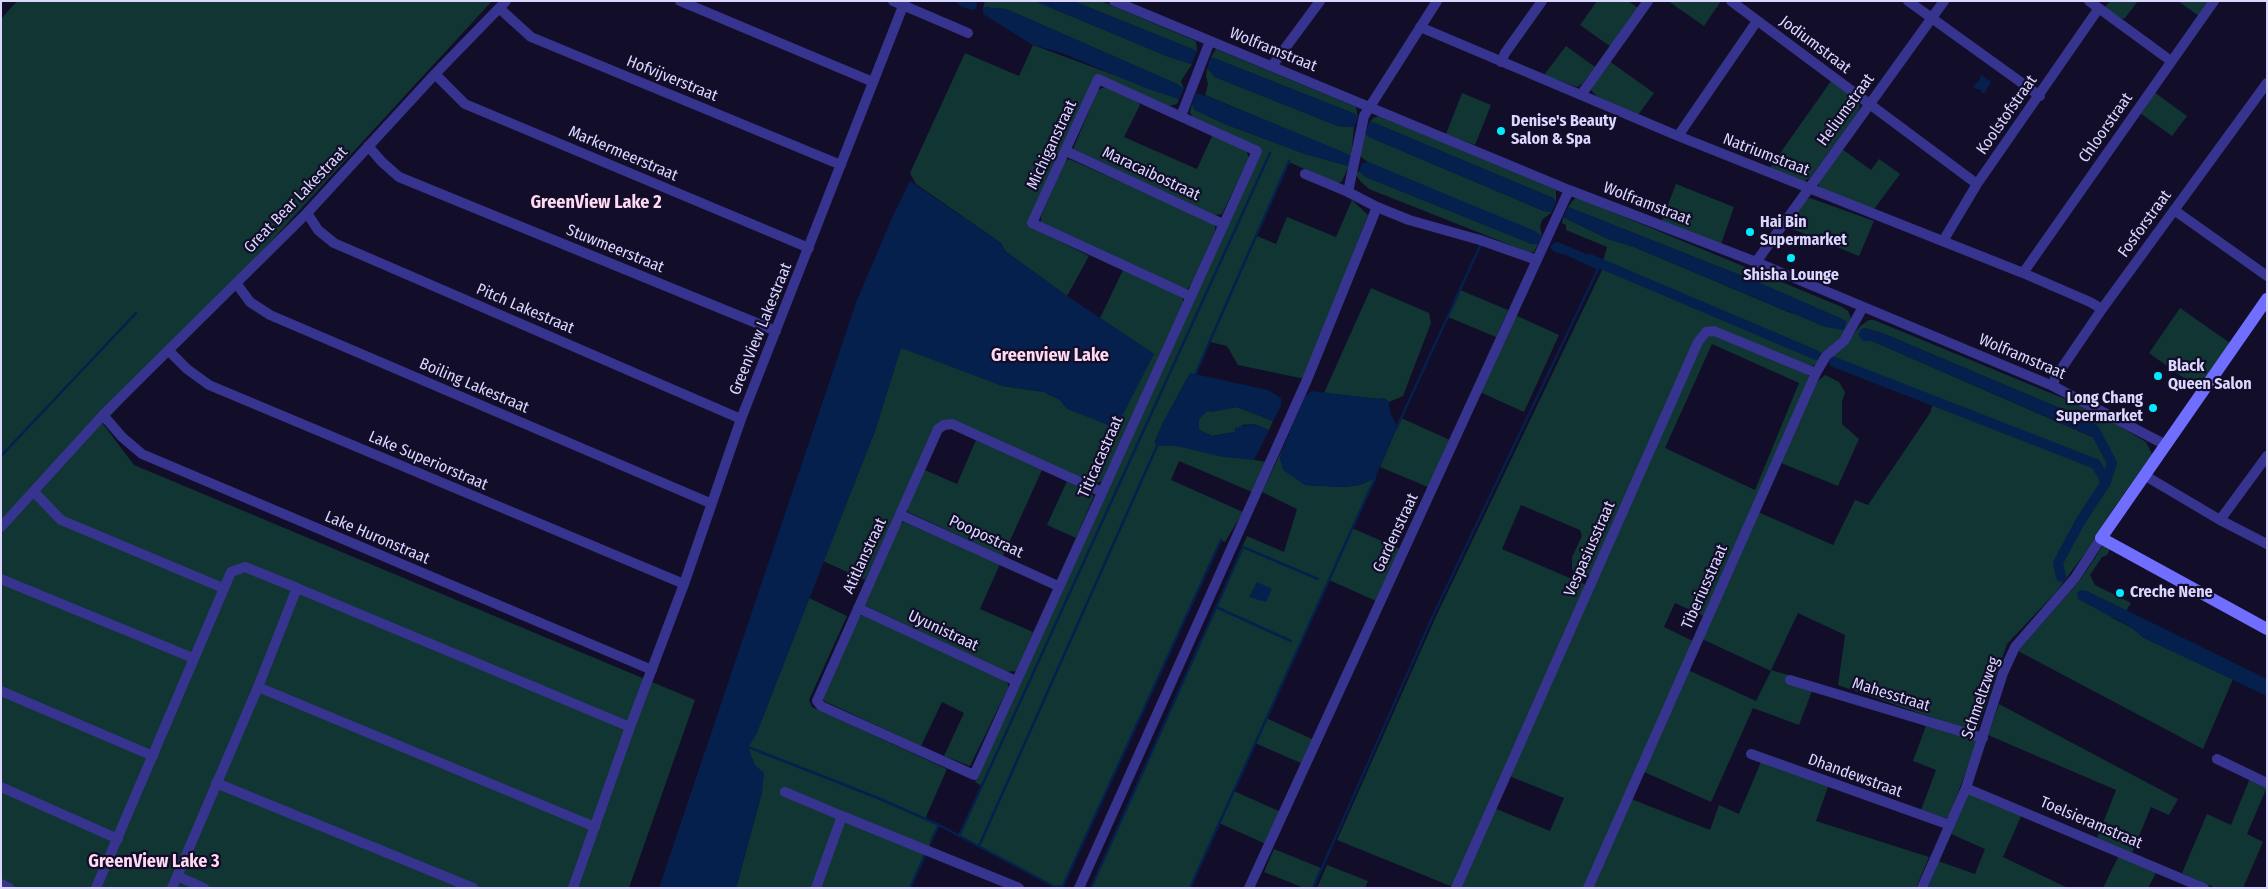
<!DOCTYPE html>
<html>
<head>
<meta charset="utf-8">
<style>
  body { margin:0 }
  #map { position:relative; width:2268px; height:889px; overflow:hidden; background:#120e2a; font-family:"Fira Sans Condensed",sans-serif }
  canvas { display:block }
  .frame { position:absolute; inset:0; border:2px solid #dbd7ff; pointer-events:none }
</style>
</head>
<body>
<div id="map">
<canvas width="2268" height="889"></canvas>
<div class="frame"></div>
</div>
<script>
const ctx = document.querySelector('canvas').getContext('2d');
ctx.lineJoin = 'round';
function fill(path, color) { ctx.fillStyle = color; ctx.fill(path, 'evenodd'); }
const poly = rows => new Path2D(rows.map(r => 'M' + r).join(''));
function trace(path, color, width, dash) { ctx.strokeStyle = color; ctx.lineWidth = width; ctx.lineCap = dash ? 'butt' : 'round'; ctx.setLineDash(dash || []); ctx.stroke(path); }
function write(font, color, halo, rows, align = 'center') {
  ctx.font = font + ' "Fira Sans Condensed",sans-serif'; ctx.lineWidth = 4.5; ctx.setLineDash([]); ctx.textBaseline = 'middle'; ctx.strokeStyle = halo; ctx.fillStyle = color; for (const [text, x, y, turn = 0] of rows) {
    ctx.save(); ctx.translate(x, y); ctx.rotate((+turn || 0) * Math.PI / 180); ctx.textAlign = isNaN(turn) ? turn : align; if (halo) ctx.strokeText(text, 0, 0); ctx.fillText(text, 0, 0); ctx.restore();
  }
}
fill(poly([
  [17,1,492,1,103,424,134,465,695,700,629,888,1,888,1,19],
  [985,1,1035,1,1169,57,1192,64,1181,81,1184,89,1177,84,1006,9,983,8],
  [1073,1,1101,1,1196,41,1197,51],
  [1597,1,1628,1,1638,8,1611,47,1580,25],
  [1668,1,1721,1,1704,26],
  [2110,1,2138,1,2125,18,2122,19,2104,8],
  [2178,1,2209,1,2199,16],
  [1033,45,1179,99,1177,104,1169,106,1096,74,1027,225,1089,256,1067,296,1005,251,1001,243,916,184,910,173,965,53,1019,76],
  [1566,46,1595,67,1582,84,1577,87,1544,75],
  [1216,49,1356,107,1358,118,1355,114,1211,57],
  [1609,61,1654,93,1638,115,1598,98,1591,90,1592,85],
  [1207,68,1215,77,1338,126,1354,127,1351,156,1205,95,1208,84,1206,76],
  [1831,81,1857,100,1860,106,1858,112,1810,178,1804,181,1769,169],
  [1105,87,1137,101,1140,105,1124,137,1197,169,1212,136,1246,150,1249,158,1222,214,1215,215,1073,149,1098,90],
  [2154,92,2187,116,2172,136,2140,113],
  [1462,93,1491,105,1475,145,1446,134],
  [1192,104,1195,110,1225,124,1305,154,1349,166,1342,181,1337,184,1289,162,1257,236,1276,244,1287,217,1336,237,1352,200,1368,215,1304,377,1300,378,1238,365,1227,346,1210,342,1195,375,1190,373,1163,423,1155,441,1157,446,1177,446,1266,462,1252,492,1179,461,1171,480,1243,512,1225,542,1221,540,1063,886,1055,887,959,836,982,786,975,782,1262,149,1192,116,1190,112],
  [1379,116,1556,190,1556,202,1553,198,1372,122,1369,123,1373,118],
  [1365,133,1369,137,1544,211,1552,212,1542,220,1540,226,1542,236,1368,162,1361,157,1361,142],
  [1842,149,1871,170,1879,159,1900,174,1872,212,1819,187,1818,182],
  [1069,159,1211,222,1215,226,1215,231,1191,285,1187,289,1180,287,1041,222,1041,216,1065,162],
  [1359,171,1366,177,1532,244,1538,244,1534,252,1528,252,1369,189,1361,182,1356,175],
  [1676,184,1734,207,1720,247,1661,223],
  [1576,197,1842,307,1848,311,1852,321,1846,334,1825,351,1817,355,1819,360,1817,364,1812,366,1707,328,1588,580,1578,576,1572,569,1572,557,1582,536,1580,530,1521,505,1502,549,1586,585,1453,887,1337,840,1438,612,1605,264,1603,261,1607,247,1566,230,1566,225,1562,223,1563,217,1608,239,1634,247,1793,314,1760,283,1568,207],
  [1810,198,1874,221,1859,256,1785,226,1805,200],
  [1123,270,1180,296,1183,299,1183,303,1102,481,1095,484,950,419,937,424,865,580,823,561,875,431,901,347,1003,386,1044,392,1060,400,1068,409,1154,354,1100,318],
  [1371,288,1429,313,1431,323,1403,396,1389,402,1384,398,1379,399,1324,393],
  [1460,290,1508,310,1496,337,1448,317],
  [2180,308,2230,343,2199,389,2149,353],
  [1515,315,1559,335,1524,412,1480,392],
  [1869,320,1874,320,2094,411,2146,442,2152,454,2109,515,2086,552,2056,592,2007,644,1977,731,1974,732,1838,685,1845,635,1798,613,1771,670,1815,683,1799,725,1753,708,1711,802,1642,771,1688,670,1756,701,1771,671,1702,639,1758,512,1833,545,1855,500,1868,505,1930,413,1934,401,1830,361,1834,353,1849,340,1860,326],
  [1864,328,1882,333,2088,420,2099,435,2092,437,1872,341],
  [1711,335,1805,372,1810,378,1706,617,1675,603,1664,627,1693,641,1584,888,1459,888,1494,808,1550,831,1564,798,1509,776,1702,341],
  [1712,344,1799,383,1755,490,1665,448],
  [1825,375,1839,382,1845,392,1842,402,1842,424,1859,439,1838,486,1781,463,1818,381],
  [1237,407,1273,421,1269,430,1254,424,1243,425,1235,432,1212,436,1199,430,1199,419,1207,411],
  [1401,418,1450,440,1428,487,1380,467],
  [976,440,1042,470,1003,556,908,512,908,507,925,470,957,484],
  [1283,448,1280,459,1305,485,1343,487,1360,485,1375,478,1352,528,1400,549,1376,601,1329,580,1266,718,1314,740,1303,764,1255,743,1234,791,1281,812,1266,844,1219,823,1190,888,1091,888,1247,536,1284,552,1297,509,1262,492],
  [1067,481,1094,496,1076,538,1047,525],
  [904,522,1000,564,980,609,1033,632,1016,671,1006,672,864,605,900,524],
  [2104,544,2110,549,2107,555,2102,557,2090,575,2095,585,2131,603,2126,611,2083,590,2114,619,2132,628,2144,638,2233,679,2203,749,2018,651,2081,579],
  [809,598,847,616,809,700,812,707,947,769,925,819,939,825,910,888,736,888,762,792,748,747,756,734],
  [864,615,1004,680,1008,684,1008,688,970,766,944,756,964,713,942,702,921,746,824,701,822,698,860,616],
  [1999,704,2178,799,2169,815,2151,807,2132,853,2097,838,2116,790,1988,735],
  [1927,723,1976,740,1977,743,1949,816,1946,818,1921,810,1936,770,1913,761],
  [1761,762,1829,784,1816,821,1929,857,1916,888,1592,888,1631,799,1710,830,1719,805,1739,814],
  [2250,778,2267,787,2247,834,2263,842,2243,888,2216,888,2182,873,2207,814,2231,825],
  [1971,793,2022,814,2003,857,2068,888,1928,888,1938,861,1975,874,1985,849,1951,834,1967,794],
  [1274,849,1321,868,1312,888,1304,888,1264,872],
  [2120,853,2158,869,2148,888,2103,888],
  [1327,865,1368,881,1365,888,1317,888]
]), '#103533');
fill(poly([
  [1035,1,1073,1,1197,51,1192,64,1169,57],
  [986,7,1006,9,1177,84,1184,89,1179,99,1148,89,1062,53,1033,45,983,14,983,8],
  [1211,57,1355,114,1358,118,1354,127,1338,126,1215,77,1207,68],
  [1981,75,1991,82,1984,94,1981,92,1980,89,1976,89,1973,86,1979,81],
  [1196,94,1201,94,1341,151,1351,156,1349,166,1305,154,1225,124,1195,110,1192,104],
  [1372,122,1553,198,1556,202,1552,212,1544,211,1369,137,1365,133,1369,123],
  [1368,162,1535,231,1542,236,1538,244,1532,244,1366,177,1359,171,1362,163],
  [910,181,1001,243,1005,251,1067,296,1154,354,1116,428,1067,409,1060,400,1044,392,1003,386,901,348,875,431,756,735,748,747,755,765,764,773,762,792,736,888,659,888,857,300,892,218],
  [1568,207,1760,283,1838,317,1846,321,1846,324,1844,330,1825,327,1634,247,1608,239,1563,217],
  [1558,242,1603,261,1603,266,1600,270,1596,269,1566,255,1554,252,1550,247,1554,243],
  [1864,328,1882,333,2088,420,2096,426,2099,435,2093,437,1872,341,1863,341,1858,335,1861,329],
  [1190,373,1268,390,1281,398,1281,406,1273,421,1237,407,1212,412,1207,411,1199,419,1199,430,1212,436,1235,432,1235,428,1254,424,1269,430,1254,460,1223,457,1177,446,1157,446,1155,442,1163,423],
  [1312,391,1379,399,1384,398,1389,402,1390,412,1397,427,1375,478,1360,485,1343,487,1305,485,1283,470,1280,459,1283,448,1305,396],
  [1257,582,1272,589,1266,602,1249,597],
  [2080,590,2087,591,2267,679,2267,696,2144,638,2132,628,2078,599,2077,593]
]), '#05204c');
trace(poly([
  [1195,375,1289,161],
  [1397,427,1481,244],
  [1,456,136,313],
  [1216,607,1291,641],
  [748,747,878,798,939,825,1055,887,1063,886,1221,540],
  [959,836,1270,153],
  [931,841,939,825],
  [979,846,1157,446],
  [910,888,925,855],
  [1091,888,1243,547,1318,579],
  [1190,888,1375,478],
  [1313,888,1432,618,1599,267]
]), '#05204c', 2.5);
trace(poly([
  [962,1,972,5],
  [1590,259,1816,355],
  [1834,362,2096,464,2106,482],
  [2061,577,2058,563,2080,522,2106,482,2112,463,2094,429,2089,427]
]), '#05204c', 10);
trace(poly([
  [680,1,873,82],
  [893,1,968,33],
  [1114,1,1569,190,1756,262,2053,386,2164,444],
  [1731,1,1977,184],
  [1908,1,2040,96],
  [2089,1,2171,61],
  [499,8,531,37,841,165],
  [1420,27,1678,136,2023,273,2090,302,2102,309],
  [1501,62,1505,53,1542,1],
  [1272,66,1320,1],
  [435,74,465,104,809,248],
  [1581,95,1648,1],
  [1181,116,1210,41],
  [1678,136,1757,21],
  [368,146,382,162,399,177,776,331],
  [1066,151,1223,224],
  [1305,174,1348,192],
  [1377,207,1409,220,1480,240,1537,260],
  [2174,210,2267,276],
  [307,213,318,230,334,243,741,419],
  [1943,241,1977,184,2099,8],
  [1756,262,1944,1],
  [2023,273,2214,1],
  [236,283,250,302,270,315,710,503],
  [169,351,187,369,209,385,684,584],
  [2053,386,2055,378,2102,309,2267,83],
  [103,415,122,437,142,454,652,670],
  [2144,475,2220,520,2267,544],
  [34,492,61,520,223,588],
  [1102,492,952,424,944,425,938,429,817,701,821,706,974,775,1257,151,1098,79,1032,223,1190,296],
  [901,515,1058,586],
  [2220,520,2267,456],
  [1,527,103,415,307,213,435,74,506,1],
  [1,579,193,658],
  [858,608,1016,681],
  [1790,680,1983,738],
  [258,687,595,827],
  [1,691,153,756],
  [1751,754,1950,825],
  [2217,759,2267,783],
  [216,783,473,888],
  [1,787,118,839],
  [1966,788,2204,888],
  [785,792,842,816],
  [177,876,204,888],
  [1,884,9,888],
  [96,888,231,572,245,567,297,588],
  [172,888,258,687,297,588,630,727],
  [573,888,630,727,684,584,741,419,905,1],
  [816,888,842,816,1019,888],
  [1079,888,1306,382,1377,207,1348,192,1364,116,1437,1],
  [1249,888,1569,190],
  [1456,888,1698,342,1706,332,1714,331,1816,373],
  [1588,888,1816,373,1826,356,1844,341,1863,307],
  [1922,888,1966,788,2003,673,2015,647,2075,578,2101,538]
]), '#36348e', 10);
trace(poly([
  [2267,299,2101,538,2267,629]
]), '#6f6eff', 12);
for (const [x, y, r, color] of [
  [1501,131,5,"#03eaff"],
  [1750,232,5,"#03eaff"],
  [1791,258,5,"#03eaff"],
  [2158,376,5,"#03eaff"],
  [2153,408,5,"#03eaff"],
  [2120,593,5,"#03eaff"]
]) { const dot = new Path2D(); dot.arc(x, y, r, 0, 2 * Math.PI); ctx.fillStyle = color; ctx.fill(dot); trace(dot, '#120e2a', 2); }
write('16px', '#dbd7ff', '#120e2a', [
  ["Jodiumstraat",1815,45,37],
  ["Wolframstraat",1273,50,22],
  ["Hofvijverstraat",672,79,22],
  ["Heliumstraat",1846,110,-54],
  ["Koolstofstraat",2007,115,-55],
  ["Chloorstraat",2106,128,-55],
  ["Michiganstraat",1052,145,-65],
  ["Markermeerstraat",623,154,23],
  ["Natriumstraat",1766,155,21],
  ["Maracaibostraat",1151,174,25],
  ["Great Bear Lakestraat",296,200,-46],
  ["Wolframstraat",1647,204,21],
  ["Fosforstraat",2145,224,-54],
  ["Stuwmeerstraat",615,249,22],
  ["Pitch Lakestraat",525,309,23],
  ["GreenView Lakestraat",761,329,-68],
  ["Wolframstraat",2022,357,23],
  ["Boiling Lakestraat",474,386,23],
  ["Titicacastraat",1101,457,-66],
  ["Lake Superiorstraat",428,461,23],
  ["Gardenstraat",1396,533,-65],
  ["Poopostraat",986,537,25],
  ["Lake Huronstraat",377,538,23],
  ["Vespasiusstraat",1590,549,-66],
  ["Atitlanstraat",865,556,-65],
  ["Tiberiusstraat",1705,587,-66],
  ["Uyunistraat",943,631,25],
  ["Mahesstraat",1891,695,17],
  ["Schmeltzweg",1981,698,-71],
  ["Dhandewstraat",1855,776,20],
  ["Toelsieramstraat",2091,823,23]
]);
write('bold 16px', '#dbd7ff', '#120e2a', [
  ["Denise's Beauty",1511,122],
  ["Salon & Spa",1511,140],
  ["Hai Bin",1760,223],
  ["Supermarket",1760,241],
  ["Shisha Lounge",1791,276,"center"],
  ["Black",2168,367],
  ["Queen Salon",2168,385],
  ["Long Chang",2143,399,"right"],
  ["Supermarket",2143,417,"right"],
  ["Creche Nene",2130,593]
], 'left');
write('bold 18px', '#ffd9f2', '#120e2a', [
  ["GreenView Lake 2",596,203],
  ["Greenview Lake",1050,356],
  ["GreenView Lake 3",154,862]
]);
</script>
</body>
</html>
